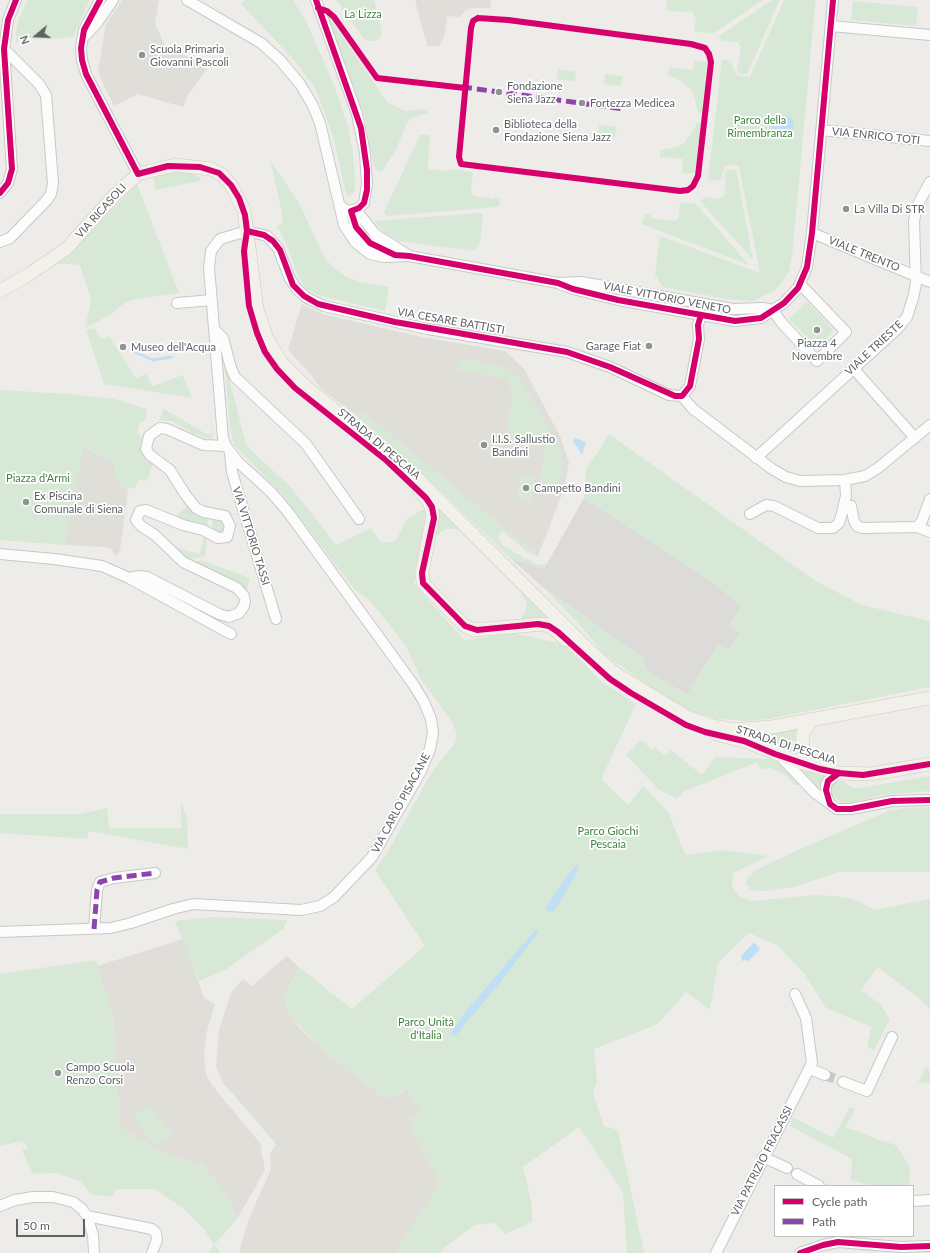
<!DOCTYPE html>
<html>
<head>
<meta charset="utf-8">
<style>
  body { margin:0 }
  #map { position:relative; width:930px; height:1253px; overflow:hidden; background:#edece9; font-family:Lato,sans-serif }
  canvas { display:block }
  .legend { position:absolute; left:774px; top:1185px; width:140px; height:52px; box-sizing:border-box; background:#fff; border:1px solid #bfc0c2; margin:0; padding:5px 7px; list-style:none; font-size:12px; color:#5e6266 }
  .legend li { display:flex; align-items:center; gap:8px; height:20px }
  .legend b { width:20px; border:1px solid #bfc0c2 }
  .north { position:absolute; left:16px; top:16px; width:40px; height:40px; -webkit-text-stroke:3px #fff; paint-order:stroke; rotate:251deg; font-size:11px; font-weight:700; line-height:16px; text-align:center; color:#5e6266 }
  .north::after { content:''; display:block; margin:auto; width:14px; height:18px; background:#5e6266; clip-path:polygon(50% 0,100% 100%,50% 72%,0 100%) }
  .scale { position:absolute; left:16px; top:1219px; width:69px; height:18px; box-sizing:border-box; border:2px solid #5e6266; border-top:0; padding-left:5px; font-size:12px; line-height:14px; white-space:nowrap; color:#5e6266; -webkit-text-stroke:3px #fff; paint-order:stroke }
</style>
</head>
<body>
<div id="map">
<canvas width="930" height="1253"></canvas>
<ul class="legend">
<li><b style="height:5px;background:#d6006c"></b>Cycle path</li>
<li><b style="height:5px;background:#8e44ad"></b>Path</li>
</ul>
<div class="north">N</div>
<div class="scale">50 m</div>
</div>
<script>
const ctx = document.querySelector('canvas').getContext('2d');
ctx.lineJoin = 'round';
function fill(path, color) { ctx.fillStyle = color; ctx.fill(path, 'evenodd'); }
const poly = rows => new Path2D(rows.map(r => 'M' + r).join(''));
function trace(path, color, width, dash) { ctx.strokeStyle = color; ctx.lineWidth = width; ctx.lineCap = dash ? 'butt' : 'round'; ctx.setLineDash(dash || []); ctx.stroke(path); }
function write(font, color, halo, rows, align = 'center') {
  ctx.font = font + ' Lato,sans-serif'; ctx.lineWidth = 3.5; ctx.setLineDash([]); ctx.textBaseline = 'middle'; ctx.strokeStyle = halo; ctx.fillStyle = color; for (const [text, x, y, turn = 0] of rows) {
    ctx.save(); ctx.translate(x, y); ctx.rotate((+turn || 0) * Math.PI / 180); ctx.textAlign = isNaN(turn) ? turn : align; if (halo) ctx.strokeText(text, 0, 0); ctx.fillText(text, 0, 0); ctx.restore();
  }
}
fill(poly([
  [584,498,716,585,741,605,740,633,729,651,718,645,687,695,646,670,643,658,544,588,510,558,544,569]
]), '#dddbd9');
fill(poly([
  [122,0,159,0,155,23,165,46,203,64,207,69,188,95,183,107,138,94,114,106,100,77,98,70,106,24],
  [415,0,491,0,490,8,472,8,465,11,460,17,447,16,445,33,441,44,437,46,427,46],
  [302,304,322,314,422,337,505,351,524,369,560,436,569,463,564,489,538,556,366,415,352,412,321,389,312,376,288,350],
  [83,446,114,463,117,478,124,489,128,489,120,550,116,556,111,549,106,547,64,545],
  [183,939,204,998,215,1004,207,1031,204,1054,206,1074,211,1084,260,1143,265,1170,237,1219,228,1197,202,1164,186,1161,156,1149,120,1128,113,1017,97,966],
  [287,956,300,968,288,988,288,1011,298,1026,317,1045,383,1097,400,1094,407,1089,421,1111,409,1122,440,1183,395,1253,239,1253,248,1220,271,1170,270,1154,276,1144,224,1084,220,1076,216,1067,219,1030,231,993,236,987,243,979,252,986]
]), '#e0ded9');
fill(poly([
  [28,0,90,0,73,37,46,39,29,38,16,43,16,32,19,18],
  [245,0,293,0,306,21,332,80,348,126,353,153,355,179,355,190,350,197,346,194,334,139,318,95,311,82,295,61,241,4],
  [336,0,374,0,382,31,380,38,374,41,366,41],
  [667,0,763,0,714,33,694,32,696,19,692,12,668,11,666,8],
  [772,0,780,0,747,74,739,74,736,65,738,65,741,48,738,42,722,41,719,36],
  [784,0,815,0,815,7,792,256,789,272,783,281,775,290,753,301,726,299,663,287,655,275,660,236,760,273,739,167,736,165,725,166,720,181,708,179,722,60,731,61,736,75,750,77],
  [853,1,918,7,916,26,851,20],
  [327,15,330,18,387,102,405,111,428,109,427,113,412,118,407,123,395,152,382,171,377,171,374,166,364,115],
  [694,61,707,62,702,112,698,112,693,92,681,81,668,75,669,67,693,70],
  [558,69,576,72,575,81,557,79],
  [605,74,623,76,621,86,604,84],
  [553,120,570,122,569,132,551,129],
  [697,122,701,123,695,173,682,173,683,159,660,157,660,150,677,147,684,143,694,130],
  [599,125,617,127,615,137,598,135],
  [420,135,429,135,431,140,429,142,428,169,447,171,453,169,473,172,471,189,473,196,494,199,495,196,500,198,500,204,497,207,387,216,384,212],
  [270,160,299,203,324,257,333,267,346,277,361,282,389,287,385,311,318,295,307,289,302,283,296,271,286,243,277,226,283,222,282,212],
  [728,169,736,170,753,260,700,201,705,197,718,199,724,196,726,177,724,177],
  [177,172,193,173,201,178,200,181,156,190,153,177],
  [137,184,179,293,136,299,124,303,112,314,85,328,91,300,80,265,54,263,89,234],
  [680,202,696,204,749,265,642,224,645,214,651,215,651,218,674,221,679,218],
  [481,213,483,216,480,243,474,251,399,241,385,233,374,221],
  [807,302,834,330,817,347,789,319],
  [94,328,102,339,109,336,136,378,146,374,153,386,183,375,192,398,104,384,86,330],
  [459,357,507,368,518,377,526,388,562,452,562,473,558,482,551,489,547,492,540,480,545,445,506,439,512,394,508,379,458,370],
  [224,359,246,444,259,458,290,486,336,545,371,528,381,542,395,542,407,519,424,509,426,519,414,574,414,584,464,640,513,633,564,644,603,683,636,704,601,779,628,805,643,786,669,813,685,855,721,850,768,856,733,873,732,886,739,896,752,901,815,895,834,896,853,899,875,910,930,899,930,1010,921,1000,878,967,861,990,879,1003,890,1019,874,1050,867,1047,872,1027,826,1008,804,973,777,945,749,933,718,963,710,1010,686,992,658,1024,594,1049,597,1082,593,1094,604,1126,618,1130,644,1253,627,1253,623,1192,579,1127,523,1167,532,1205,532,1222,505,1234,495,1223,475,1225,445,1247,440,1253,395,1253,440,1183,409,1122,421,1111,407,1089,391,1098,383,1097,317,1045,291,1016,286,1006,285,995,300,968,352,1009,425,946,375,870,387,853,432,772,455,743,457,734,451,720,421,679,406,646,387,621,369,600,355,590,281,493,234,445,230,426],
  [0,390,70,394,114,399,147,409,145,421,140,422,137,433,142,436,141,443,143,456,153,464,147,481,138,480,135,488,124,489,117,478,113,463,84,446,64,545,0,540],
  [210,407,213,436,211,439,193,433,172,421,159,420,164,409,205,433,212,434],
  [352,412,366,415,400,442,538,556,530,554,502,531,498,536,503,546,509,548,514,553,520,554,524,559,528,559,537,565,547,564,544,569,510,558,427,477],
  [609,434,817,582,862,605,930,621,930,687,768,719,750,721,718,719,697,714,674,703,605,655,577,622,544,588,643,658,646,670,687,695,718,644,729,651,740,633,729,626,741,605,716,585,584,498,586,470],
  [521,474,534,477,531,501,517,499],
  [189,504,207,517,209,529,174,518],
  [438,508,464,532,455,529,445,529,435,537,439,517],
  [211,517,226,522,224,536,213,532],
  [204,535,207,537,205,556,186,560,166,542,180,549,200,554],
  [201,560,250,578,246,592,190,563],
  [519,589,557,626,519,621,524,614,527,604],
  [796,729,794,741,796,754,793,754,760,739,760,736,764,735],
  [641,740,652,750,655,747,665,756,671,750,702,775,716,757,772,759,781,764,802,785,794,785,786,775,771,768,760,769,757,762,683,792,677,799,659,790,626,755],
  [809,769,825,777,818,789,805,773,805,770],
  [930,776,930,791,882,795,852,803,840,802,832,794,831,790,832,785,838,781,842,781,854,788,859,788],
  [181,803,187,817,188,849,88,831,88,839,0,833,0,814,80,814,107,808,109,828,181,828],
  [930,807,930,872,839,872,795,887,766,891,751,890,746,884,748,877,756,870,800,849,888,811,903,808],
  [212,917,287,920,287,921,283,929,225,970,199,981,175,921],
  [96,960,113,1017,120,1128,156,1149,186,1161,202,1164,210,1174,228,1197,237,1219,214,1245,221,1253,208,1253,214,1245,204,1229,184,1209,155,1189,117,1189,112,1197,91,1194,80,1181,57,1173,33,1174,22,1150,27,1149,24,1141,0,1146,0,974],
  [926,1067,930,1072,930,1083,918,1082],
  [149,1104,172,1133,155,1146,133,1117],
  [850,1107,855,1109,846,1127,882,1141,893,1144,898,1147,910,1168,909,1186,872,1186,851,1180,852,1159,790,1126,793,1117,833,1138]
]), '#d8e8d6');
fill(poly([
  '772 126a11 11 0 1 1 22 0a11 11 0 1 1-22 0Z',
  [574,438,586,442,582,455,573,441],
  [576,865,578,865,578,871,555,910,552,912,546,910,546,907,563,881],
  [536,929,538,931,537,934,498,985,456,1035,450,1035,461,1017],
  [754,942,760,949,748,962,747,960,742,961,741,956]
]), '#c1dff4');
trace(poly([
  [135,352,153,360,171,357]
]), '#c1dff4', 3);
trace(poly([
  [825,1075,843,1082]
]), '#c9cac8', 10, [10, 5]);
const minor = poly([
  [100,0,84,30,81,48,82,60,86,74,138,174],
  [187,0,261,43,280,60,300,84,312,104,320,123,344,225,355,242,370,254,384,257,409,256,487,270,558,283,573,289,618,300,735,321,761,318,784,303,798,288,807,267,812,233,833,0],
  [316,0,357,114,365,153,367,184,364,203,359,208,351,211,345,210,339,204],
  [831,26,930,35],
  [82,39,97,23,113,0],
  [821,130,930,141],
  [0,193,8,183,12,169,4,49,8,20,16,0],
  [356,210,375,234,408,255],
  [351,211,356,227,363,237,370,243,395,255],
  [812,233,930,282],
  [0,242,10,238,46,201,51,194,53,183,46,95,39,84,4,49],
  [558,283,581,282,733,309,763,308,773,310],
  [177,303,212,300],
  [773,310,781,322,817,361,846,332,800,284],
  [215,330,223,338,231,368,235,377,306,444,359,519],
  [853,368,915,438],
  [682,396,693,409,772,469,786,477,800,481,845,480,865,476,878,468,930,425],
  [682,396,690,386,699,339,698,325,701,315],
  [226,446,203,445,167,429,160,428,149,436,146,449,150,455,170,470,185,494,196,508,204,512,225,516,230,526,227,537,218,538,203,530,183,525,146,510,140,511,136,520,141,526,155,535,183,562,237,588,244,596],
  [230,453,232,472,276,619],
  [756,458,897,329,907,317,913,298,916,284,914,221,917,206,930,182],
  [844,505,851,506,854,521,857,526,862,528,917,527,930,532],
  [750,514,766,505,774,506,818,528,833,528,839,523,842,513,846,496,845,480],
  [917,527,922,521,930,499],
  [0,554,54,559,102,566,129,578,231,634],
  [129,578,139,576,147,577,219,614,229,617,239,613,244,606,245,601],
  [780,756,815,793,837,809,851,809,892,801,930,800],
  [830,804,826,795,826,785,828,781,839,773],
  [94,929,97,890,100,882,114,878,155,873],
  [0,932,111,928,131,923,173,909,193,904,301,910,320,906,334,897,372,857,421,771,430,749,433,733,431,719,424,702,413,684,288,512,270,491,238,462,226,446,223,438,209,267,211,251,220,239,247,231,267,236,278,248,290,279,297,289,307,298,324,306,428,329,567,352,610,367,669,395,682,396],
  [810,1069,825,1075],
  [843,1082,867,1091,892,1037],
  [763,1157,787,1168],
  [797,1174,819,1186],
  [913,1201,930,1200],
  [0,1206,15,1200,33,1197,53,1197,73,1202,82,1209,87,1216,93,1235,94,1253],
  [87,1216,152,1229,156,1233,157,1240,152,1253],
  [716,1253,812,1063,806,1018,795,994],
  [800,1253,823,1245,838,1242,901,1247,930,1246]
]);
const major = poly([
  [0,291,28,275,66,249,115,195,138,174,175,165,211,169,222,175,231,185,244,210,257,309,267,339,281,362,306,387,411,472,590,651,616,674,689,718,709,725,729,729,745,729,772,727,930,698],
  [419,490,430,504,433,514,422,573,423,583,454,615,465,626,474,630,544,624,554,629,566,640],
  [812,720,803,733,802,746,807,757,818,767],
  [716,734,744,741,799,762,839,773,871,774,930,764]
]);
trace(minor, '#c8c8c8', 12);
trace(major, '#d3cab9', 14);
trace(minor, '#fcfcfc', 10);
trace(major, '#f2f0ea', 13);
trace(poly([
  [462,87,624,109],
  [94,929,97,890,100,882,114,878,155,873]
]), '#8e44ad', 5, [10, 5]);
trace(poly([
  [100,0,84,30,81,48,82,60,86,74,138,174,168,166,200,167,219,173,231,185,239,198,245,215,247,231,244,251,249,306,257,333,265,352,277,369,295,388,387,461,426,498,432,507,434,518,422,573,423,583,465,626,477,630,538,624,549,626,558,632,610,679,631,693,686,725,705,732,744,741,775,754,820,769,839,773,863,775,930,764],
  [316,0,361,128,367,170,367,190,364,203,359,208,351,211,356,227,370,243,395,255,409,256,558,283,573,289,618,300,735,321,761,318,784,303,798,288,807,267,812,233,833,0],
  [318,8,327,11,334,17,377,78,465,88],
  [478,18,508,20,691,44,705,48,709,54,711,62,698,176,693,186,688,190,680,191,461,164,459,157,471,28,473,21,478,18],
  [0,193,8,183,12,169,4,49,8,20,16,0],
  [247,231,264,235,273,241,280,250,293,285,304,296,318,304,395,322,567,352,610,367,675,396,682,396,690,386,699,339,698,325,701,315],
  [839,773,828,781,826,790,830,804,837,809,851,809,892,801,930,800],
  [800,1253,823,1245,838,1242,901,1247,930,1246]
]), '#d6006c', 6);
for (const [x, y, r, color] of [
  [142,55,4,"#909294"],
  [499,92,4,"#909294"],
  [582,103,4,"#909294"],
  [496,130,4,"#909294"],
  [846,209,4,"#909294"],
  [817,330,4,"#909294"],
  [649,346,4,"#909294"],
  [123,347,4,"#909294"],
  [484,445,4,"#909294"],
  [526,488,4,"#909294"],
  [26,502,4,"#909294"],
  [58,1073,4,"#909294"]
]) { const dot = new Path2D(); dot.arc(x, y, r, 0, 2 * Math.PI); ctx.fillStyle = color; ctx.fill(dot); trace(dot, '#fff', 1.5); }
write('11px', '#3e853f', '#fff', [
  ["La Lizza",363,14],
  ["Parco della",760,120],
  ["Rimembranza",760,133],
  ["Piazza d'Armi",38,478],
  ["Parco Giochi",608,831],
  ["Pescaia",608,844],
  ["Parco Unità",426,1022],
  ["d'Italia",426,1035]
]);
write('11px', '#5e6266', '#fff', [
  ["Scuola Primaria",150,49],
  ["Giovanni Pascoli",150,62],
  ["Fondazione",507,86],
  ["Siena Jazz",507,99],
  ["Fortezza Medicea",590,103],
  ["Biblioteca della",504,124],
  ["Fondazione Siena Jazz",504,137],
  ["La Villa Di STR",854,209],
  ["Piazza 4",817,343,"center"],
  ["Novembre",817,356,"center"],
  ["Garage Fiat",641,346,"right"],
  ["Museo dell'Acqua",131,347],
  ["I.I.S. Sallustio",492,439],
  ["Bandini",492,452],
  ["Campetto Bandini",534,488],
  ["Ex Piscina",34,496],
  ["Comunale di Siena",34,509],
  ["Campo Scuola",66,1067],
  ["Renzo Corsi",66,1080]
], 'left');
write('11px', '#5e6266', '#fff', [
  ["VIA ENRICO TOTI",876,136,6],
  ["VIA RICASOLI",101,211,-48],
  ["VIALE TRENTO",864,254,22],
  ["VIALE VITTORIO VENETO",667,298,11],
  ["VIA CESARE BATTISTI",451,321,10],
  ["VIALE TRIESTE",874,348,-43],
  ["STRADA DI PESCAIA",379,444,40],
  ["VIA VITTORIO TASSI",251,536,73],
  ["STRADA DI PESCAIA",786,745,18],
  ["VIA CARLO PISACANE",401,803,-62],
  ["VIA PATRIZIO FRACASSI",762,1161,-63]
]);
</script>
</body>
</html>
